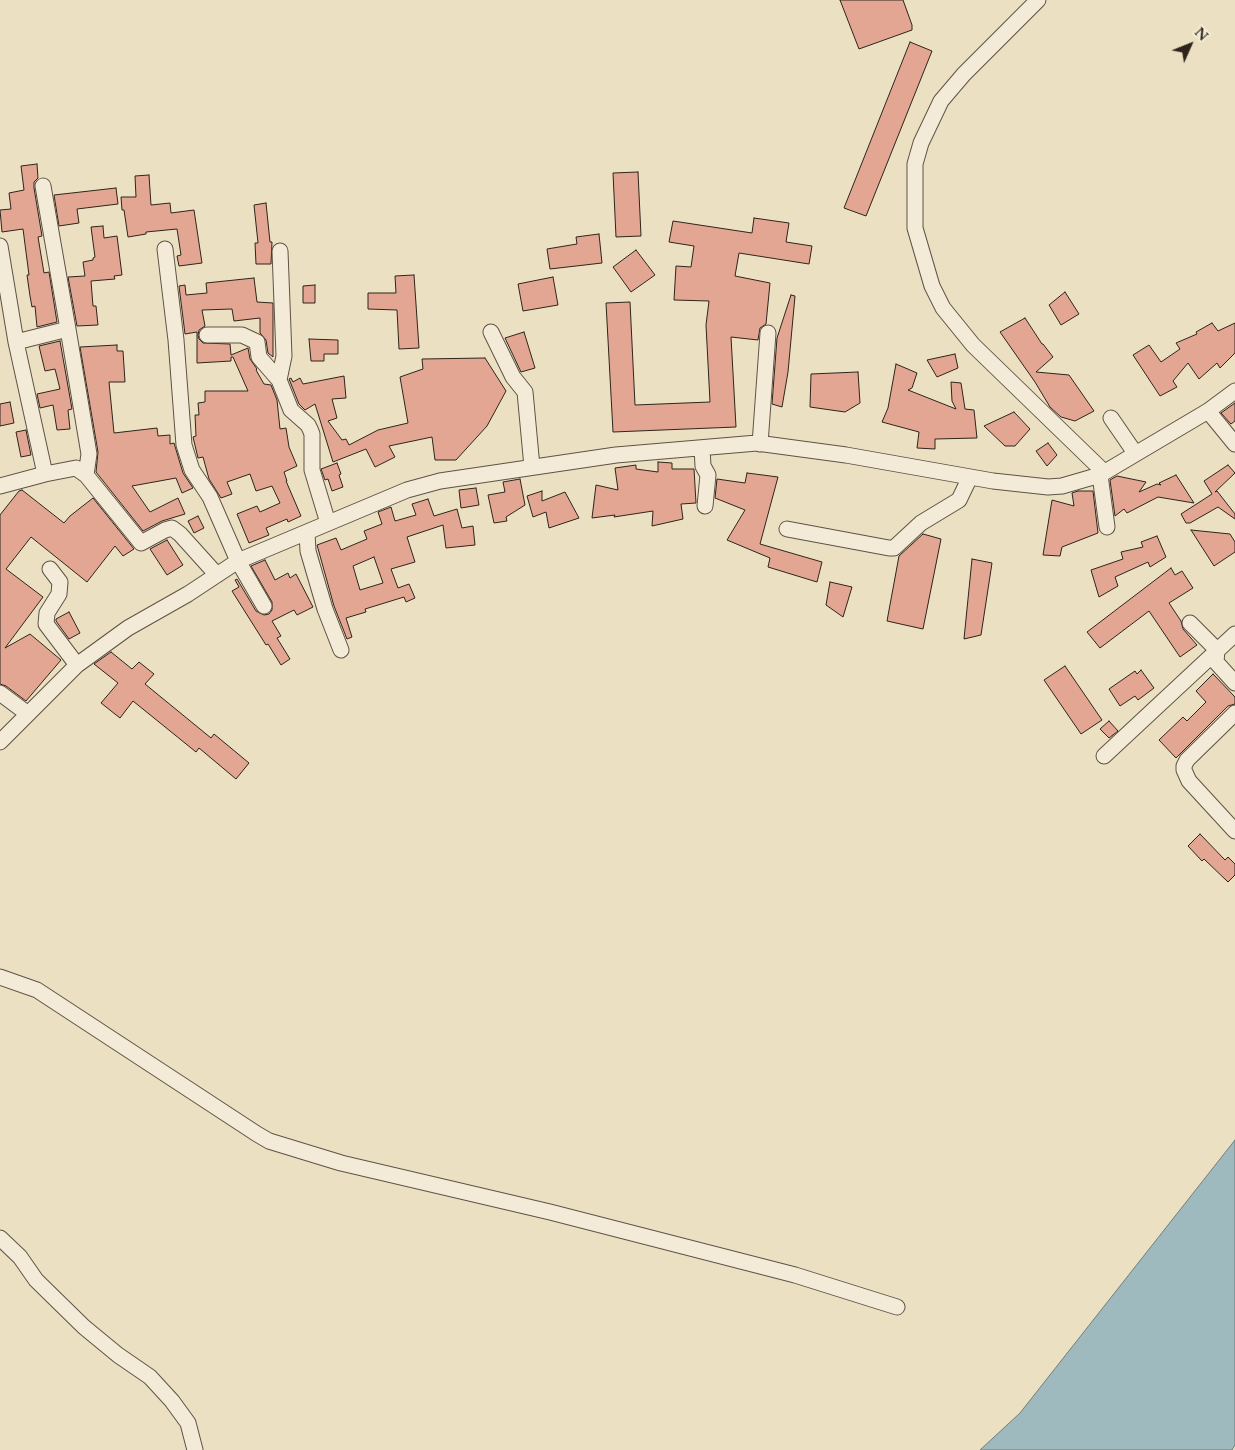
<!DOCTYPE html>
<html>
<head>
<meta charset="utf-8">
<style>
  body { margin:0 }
  #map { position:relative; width:1235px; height:1450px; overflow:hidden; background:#ece0c2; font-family:Cardo,serif }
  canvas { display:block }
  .north { position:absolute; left:1165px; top:20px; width:50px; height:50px; -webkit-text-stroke:4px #f3ebd7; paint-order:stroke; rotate:46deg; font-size:14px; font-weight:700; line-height:20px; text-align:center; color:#2e241b }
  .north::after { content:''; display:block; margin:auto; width:18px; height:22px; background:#2e241b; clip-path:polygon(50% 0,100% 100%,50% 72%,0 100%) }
</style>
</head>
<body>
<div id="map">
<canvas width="1235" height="1450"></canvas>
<div class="north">N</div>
</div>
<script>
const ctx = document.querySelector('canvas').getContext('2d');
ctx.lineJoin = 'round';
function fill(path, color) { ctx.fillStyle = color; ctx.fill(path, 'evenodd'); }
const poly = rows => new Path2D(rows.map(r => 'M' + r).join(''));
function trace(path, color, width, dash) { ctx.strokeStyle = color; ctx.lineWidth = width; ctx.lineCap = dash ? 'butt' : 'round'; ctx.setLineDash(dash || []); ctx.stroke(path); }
const water = poly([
  [1235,1140,1235,1445,1232,1450,980,1450,1020,1413,1235,1140]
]);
fill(water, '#9ebabe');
trace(water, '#717e7d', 1);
const building = poly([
  [840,0,903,0,912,25,912,30,859,49,840,0],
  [910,42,932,51,866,216,844,208,910,42],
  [37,164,38,178,34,182,34,188,42,236,38,237,44,273,49,272,57,322,37,327,35,306,32,307,30,296,27,275,29,275,23,229,2,232,0,210,11,209,9,193,24,190,21,166,37,164],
  [638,172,641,236,616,237,613,173,638,172],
  [149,175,151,205,170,203,171,213,194,210,202,263,179,266,177,256,181,255,177,229,146,232,146,234,128,237,124,210,122,210,121,197,136,197,135,176,149,175],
  [116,188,118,204,77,209,79,223,59,226,54,195,116,188],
  [266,203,270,242,272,242,271,264,256,264,255,243,258,243,254,205,266,203],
  [754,218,789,223,786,242,812,246,809,264,739,253,735,276,770,283,766,324,760,328,758,340,731,337,736,427,613,432,606,303,630,302,635,405,710,402,706,325,709,301,674,300,676,266,691,267,694,246,669,242,673,221,752,233,754,218],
  [103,226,104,238,117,236,122,275,114,276,115,279,91,281,93,306,96,306,98,325,77,326,68,277,85,276,83,262,93,260,93,258,95,257,91,227,103,226],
  [599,234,602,263,550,269,547,249,577,244,576,237,599,234],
  [636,250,655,275,631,292,613,267,636,250],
  [414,275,419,348,399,349,397,310,368,309,368,293,396,293,395,276,414,275],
  [553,277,558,305,523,311,518,284,553,277],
  [254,278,257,302,273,303,273,357,268,353,266,340,260,333,260,318,234,321,232,309,202,310,205,326,199,330,198,335,199,339,203,343,230,344,231,355,248,348,250,359,257,369,256,370,264,384,271,385,277,400,280,429,286,428,289,447,297,466,284,472,287,481,286,481,301,516,288,522,287,519,266,528,269,535,249,543,237,514,257,506,260,512,280,503,272,486,256,491,250,474,227,482,232,494,221,498,209,479,203,457,198,458,193,437,196,436,195,415,199,415,198,403,205,402,205,391,248,391,233,357,231,357,231,361,197,363,197,332,185,334,179,286,185,285,186,295,207,293,206,283,254,278],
  [315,285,315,303,303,303,303,286,315,285],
  [1065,292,1079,314,1061,325,1049,305,1065,292],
  [791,295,795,296,788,372,782,407,772,404,777,338,791,295],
  [1025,318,1042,344,1043,344,1053,357,1036,372,1069,375,1094,411,1075,421,1061,417,1050,407,1035,382,1000,332,1025,318],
  [1212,323,1218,331,1235,323,1235,353,1220,368,1217,363,1199,379,1188,363,1173,381,1177,387,1160,396,1133,355,1149,345,1161,362,1180,349,1176,343,1197,334,1196,332,1212,323],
  [524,332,535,368,521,372,505,338,524,332],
  [309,339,338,340,338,354,324,354,324,361,311,361,309,339],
  [60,341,72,409,68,410,70,429,57,430,53,405,40,408,37,394,60,389,55,369,45,371,39,346,60,341],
  [117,345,117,351,123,351,125,382,109,382,114,433,157,428,158,436,170,435,170,444,174,443,183,473,193,488,182,493,176,478,132,486,150,512,178,498,185,514,162,521,143,531,96,472,98,452,80,347,117,345],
  [955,354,958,368,937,377,927,360,955,354],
  [485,358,506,391,487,426,456,460,435,460,432,437,389,446,395,457,375,467,366,449,333,462,315,404,305,410,299,404,289,379,291,378,293,382,300,378,303,384,344,376,346,398,332,399,337,418,328,421,342,440,346,439,349,445,378,430,408,423,400,377,423,369,422,359,485,358],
  [896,364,917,373,912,388,908,390,956,409,952,401,951,382,961,383,965,409,974,410,977,438,935,439,935,449,917,448,919,432,882,422,888,408,896,364],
  [858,372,860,403,845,412,810,407,811,374,858,372],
  [10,402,14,423,0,426,0,404,10,402],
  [1235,403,1235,421,1231,424,1221,413,1235,403],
  [1014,412,1030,429,1015,446,1005,446,984,426,1014,412],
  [26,430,31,455,21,457,16,432,26,430],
  [1048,443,1057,455,1047,466,1036,451,1048,443],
  [658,462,672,463,672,469,694,469,696,503,681,504,683,519,652,526,653,511,614,517,615,515,592,518,596,485,618,490,615,468,636,465,636,469,658,472,658,462],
  [337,463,341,474,339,475,343,487,332,491,328,479,325,480,321,469,337,463],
  [1228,465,1235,473,1215,492,1217,491,1235,514,1235,519,1218,507,1190,523,1186,523,1181,514,1212,494,1204,481,1228,465],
  [747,473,778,477,760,544,822,562,817,582,768,567,770,558,727,540,745,510,715,498,717,479,745,483,747,473],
  [1176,475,1194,503,1158,497,1127,513,1124,509,1115,516,1110,480,1117,476,1146,482,1139,492,1157,484,1161,485,1159,483,1176,475],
  [520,479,525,505,506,517,507,521,494,523,488,495,505,492,503,482,520,479],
  [476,488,479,505,461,508,459,490,476,488],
  [22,490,64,523,70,516,93,498,134,549,123,556,115,546,87,582,31,537,6,569,43,597,5,648,30,634,61,660,26,701,6,686,0,684,0,515,19,491,22,490],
  [542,491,542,501,565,492,579,518,549,528,546,512,533,517,527,496,542,491],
  [1078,491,1093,491,1098,533,1062,547,1060,556,1043,555,1052,500,1074,506,1072,493,1078,491],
  [428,499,434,516,457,509,462,528,473,526,475,545,446,548,443,525,407,537,415,562,391,569,398,588,409,584,415,598,406,602,404,597,365,609,366,612,346,618,352,637,347,639,334,606,317,545,336,538,341,550,367,539,364,531,382,524,378,512,391,507,395,521,416,515,412,504,428,499],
  [374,557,383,583,360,590,353,566,374,557],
  [198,516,204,528,194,533,188,521,198,516],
  [1191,530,1230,534,1235,542,1235,552,1214,566,1191,530],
  [923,534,941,539,923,629,887,621,899,556,923,534],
  [1157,536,1166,557,1150,567,1148,562,1115,577,1118,586,1099,597,1091,570,1123,559,1121,552,1143,547,1141,542,1157,536],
  [167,540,183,565,167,575,150,549,167,540],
  [972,559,992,563,981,635,964,639,972,559],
  [265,560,275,580,288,573,290,578,296,574,313,607,297,615,294,610,272,621,281,636,277,638,290,659,281,665,268,644,266,645,232,591,239,587,235,580,237,579,256,611,264,615,269,614,272,610,272,602,251,566,265,560],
  [1171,568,1175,575,1182,571,1193,588,1169,603,1181,621,1183,629,1197,645,1180,657,1149,611,1100,648,1087,632,1171,568],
  [830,582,852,587,843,617,826,605,830,582],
  [69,612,80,633,69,639,56,621,56,619,69,612],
  [111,652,132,669,139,662,154,674,145,684,211,738,214,734,249,763,236,779,199,748,196,752,133,701,120,718,101,703,118,683,94,664,111,652],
  [1065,666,1102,720,1081,734,1044,680,1065,666],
  [1141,670,1154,688,1138,700,1135,696,1120,706,1109,689,1135,671,1137,674,1141,670],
  [1213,674,1235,697,1235,704,1228,706,1176,758,1159,740,1183,717,1187,721,1206,702,1196,691,1213,674],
  [1109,721,1118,731,1109,738,1100,729,1109,721],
  [1200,834,1225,860,1228,857,1235,864,1235,875,1228,882,1204,859,1202,861,1188,846,1200,834]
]);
fill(building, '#e2a693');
trace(building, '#2e241b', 1);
const minor = poly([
  [1038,0,964,74,941,101,921,143,915,164,915,228,932,286,943,308,973,345,1104,472],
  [43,186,68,329,16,342,45,474,76,468,86,475,141,543,165,530,172,528,180,534,217,575],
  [0,246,16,342],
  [165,249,176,340,184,445,192,470,210,497,238,561,264,606],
  [68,329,89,454,86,475],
  [491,332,513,377,525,392,532,467],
  [207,335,242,335,257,342,259,357,279,380,291,410,308,425,310,429,312,434,312,470,328,523],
  [279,380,284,356,280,251],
  [1208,411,1235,444],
  [1111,418,1135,453],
  [760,444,768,333],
  [702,448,703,466,708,475,705,506],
  [1100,475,1107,527],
  [0,486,45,474],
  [787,529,889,548,894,548,921,523,959,500,970,477],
  [307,533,308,551,325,609,341,650],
  [50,569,60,582,59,594,47,613,46,624,77,665],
  [1190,623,1217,650],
  [1217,650,1216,662,1235,683],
  [0,693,28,714],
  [1235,713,1187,760,1184,766,1184,770,1189,781,1235,831],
  [0,742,77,665,128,628,188,594,238,561,407,490,440,481,616,455,757,443,846,455,993,481,1048,487,1062,486,1100,475,1208,411,1235,391],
  [1104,756,1235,634],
  [0,977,37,990,257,1134,269,1141,341,1163,550,1212,795,1275,897,1307],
  [0,1238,20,1257,36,1280,84,1327,118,1355,150,1377,172,1401,188,1423,195,1450]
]);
trace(minor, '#5e5345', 17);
trace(minor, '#f3ebd7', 15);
</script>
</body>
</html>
